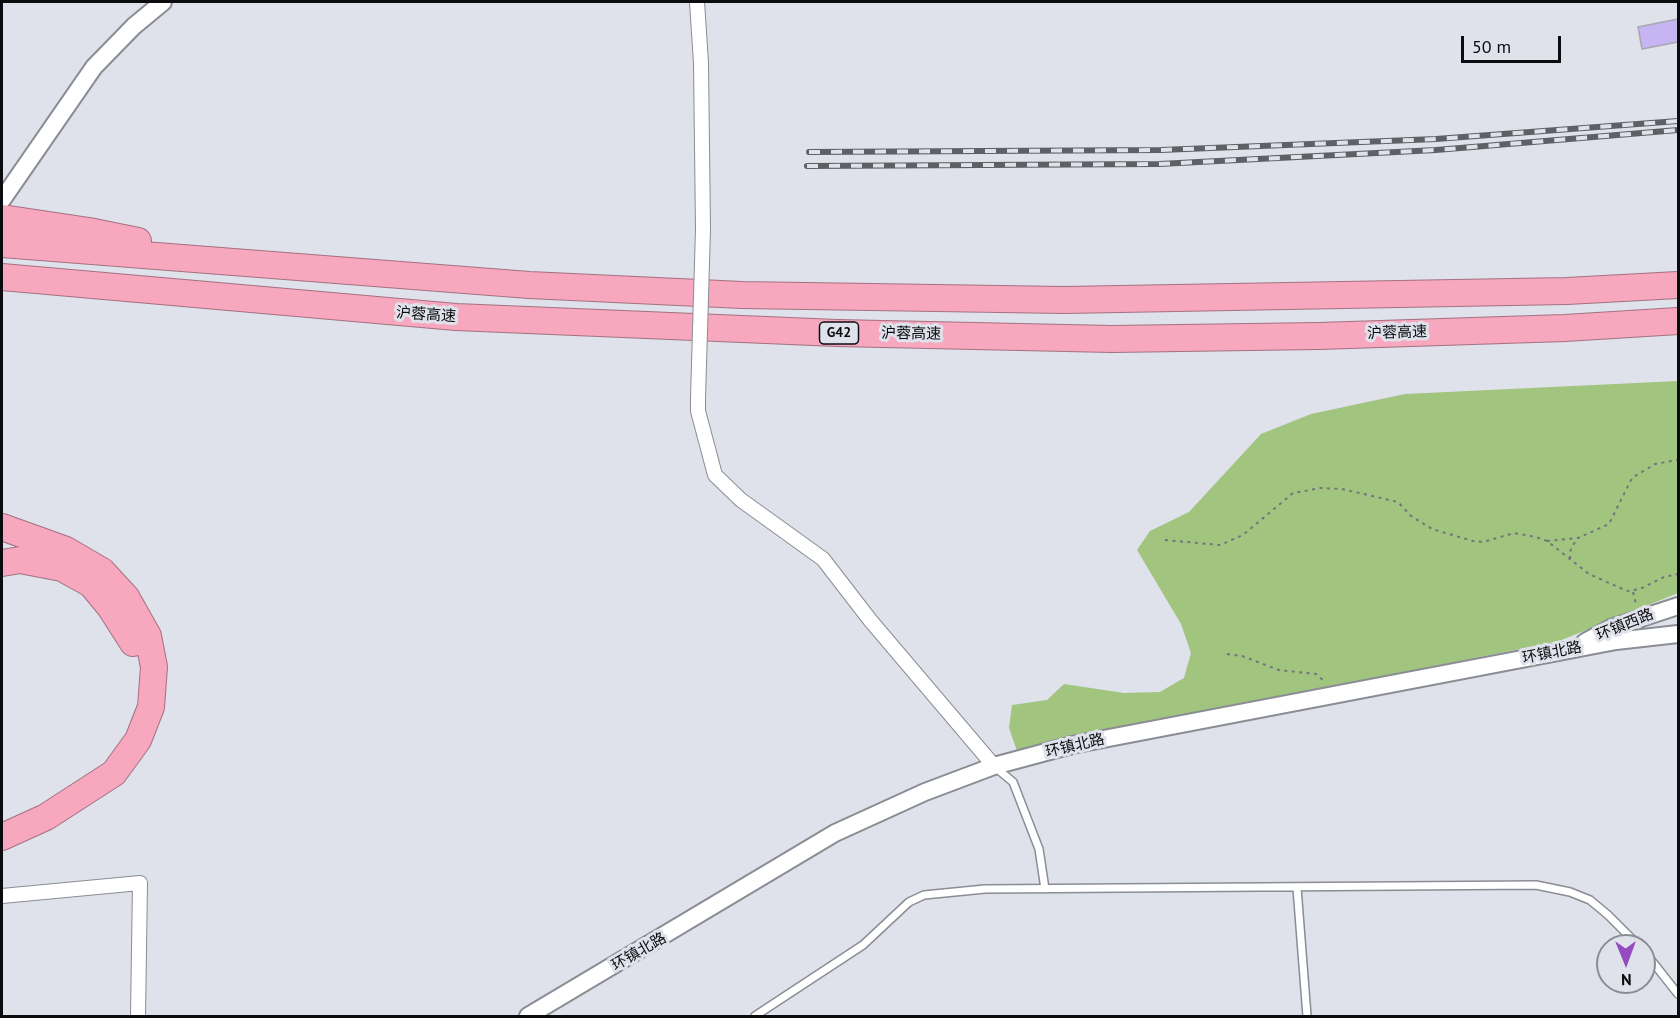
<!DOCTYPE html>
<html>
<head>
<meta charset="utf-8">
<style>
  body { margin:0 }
  #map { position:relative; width:1680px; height:1018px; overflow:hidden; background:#dfe1eb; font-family:"PT Sans",sans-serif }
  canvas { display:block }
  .frame { position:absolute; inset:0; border:3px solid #0b0c0f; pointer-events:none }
  .north { position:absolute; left:1596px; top:934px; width:60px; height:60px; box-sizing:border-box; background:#dfe1eb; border:2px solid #8a8c93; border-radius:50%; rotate:179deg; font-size:16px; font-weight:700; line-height:24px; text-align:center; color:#0b0c0f }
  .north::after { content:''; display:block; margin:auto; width:21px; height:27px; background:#944bbe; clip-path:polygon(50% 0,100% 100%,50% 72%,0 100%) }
  .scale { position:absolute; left:1461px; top:36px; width:100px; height:27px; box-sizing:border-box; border:3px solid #0b0c0f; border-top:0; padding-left:8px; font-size:18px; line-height:21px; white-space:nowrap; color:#0b0c0f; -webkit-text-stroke:4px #dfe1eb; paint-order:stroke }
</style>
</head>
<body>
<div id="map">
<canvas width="1680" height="1018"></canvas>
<div class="frame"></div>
<div class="north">N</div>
<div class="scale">50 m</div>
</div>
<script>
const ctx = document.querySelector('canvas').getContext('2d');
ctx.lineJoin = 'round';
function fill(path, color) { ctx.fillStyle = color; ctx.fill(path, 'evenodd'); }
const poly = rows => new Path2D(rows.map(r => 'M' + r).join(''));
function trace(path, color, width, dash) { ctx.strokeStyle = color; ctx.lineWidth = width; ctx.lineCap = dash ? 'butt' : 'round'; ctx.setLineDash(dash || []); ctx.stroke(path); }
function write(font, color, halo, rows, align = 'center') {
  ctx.font = font + ' "PT Sans","Noto Sans SC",sans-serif'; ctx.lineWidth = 6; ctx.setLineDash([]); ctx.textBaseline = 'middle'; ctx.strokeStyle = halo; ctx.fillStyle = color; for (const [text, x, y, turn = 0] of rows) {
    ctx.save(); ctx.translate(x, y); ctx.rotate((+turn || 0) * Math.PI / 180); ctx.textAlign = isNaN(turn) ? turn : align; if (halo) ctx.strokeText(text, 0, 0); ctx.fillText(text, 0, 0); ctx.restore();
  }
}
fill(poly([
  [1678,381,1678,593,1559,641,1017,751,1009,728,1012,705,1047,700,1064,684,1124,693,1160,692,1184,678,1191,653,1181,624,1137,550,1150,531,1189,512,1261,434,1311,414,1405,394]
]), '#a1c47f');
const building = poly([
  [1678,19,1678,42,1642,49,1638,27,1678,19]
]);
fill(building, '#c7b5f3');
trace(building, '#a8a6af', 1.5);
const service = poly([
  [995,767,1013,782,1039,849,1045,889],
  [1297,888,1307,1016],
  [1644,951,1678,994],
  [755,1016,863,945,909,902,924,895,985,889,1536,885,1570,892,1590,900,1608,915,1639,946]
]);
const minor = poly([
  [697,2,701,63,703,229],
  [698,398,698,411,715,475,741,500,823,559,870,620,994,766],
  [2,896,140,883,138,1016]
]);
const tertiary = poly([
  [2,200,94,67,134,26,163,2],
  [1585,642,1611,628,1678,606],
  [528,1016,835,833,925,792,994,766,1072,745,1255,710,1616,641,1678,634]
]);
const motorway = poly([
  [2,218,89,231,138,241],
  [2,244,529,285,742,295,1064,300,1567,291,1678,285],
  [2,277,456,317,837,333,1112,339,1319,336,1565,328,1678,321],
  [2,527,66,550,102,571,126,597,148,636,154,667,151,707,138,740,114,773,46,817,2,837],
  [2,563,20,560,62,568,91,584,110,607,133,643]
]);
trace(service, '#8b8d95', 10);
trace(minor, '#8b8d95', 16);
trace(tertiary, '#8b8d95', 20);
trace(motorway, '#a47181', 28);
trace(poly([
  [1165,540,1220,545,1243,535,1293,493,1321,488,1342,489,1398,502,1411,516,1432,529,1473,541,1483,542,1514,533,1536,537,1547,541,1589,574,1627,591,1640,589,1664,577,1678,574],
  [1547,541,1578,538,1609,524,1632,478,1655,464,1678,460],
  [1570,559,1571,548,1578,538],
  [1633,592,1636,604],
  [1227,654,1242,656,1279,670,1316,674,1325,682]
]), '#74757c', 2, [3, 4.5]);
trace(service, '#fff', 7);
trace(minor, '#fff', 14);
trace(tertiary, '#fff', 16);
trace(motorway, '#f7a7be', 26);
const rail = poly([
  [809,152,1161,150,1436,139,1678,121],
  [807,166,1159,164,1436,150,1678,130]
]);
trace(rail, '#5e6065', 6);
trace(rail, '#dfe1eb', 4, [11]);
const minorBridge = poly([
  [698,398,703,229]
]);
trace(minorBridge, '#8b8d95', 16, []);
trace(minorBridge, '#fff', 14);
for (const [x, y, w] of [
  [839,333,39]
]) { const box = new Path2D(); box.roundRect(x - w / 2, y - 11, w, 22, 4.5); ctx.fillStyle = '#dfe1eb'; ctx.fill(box); trace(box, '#0b0c0f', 1.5); }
write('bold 14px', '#0b0c0f', null, [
  ["G42",839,333]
]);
write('15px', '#0b0c0f', '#dfe1eb', [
  ["沪蓉高速",426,315,4],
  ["沪蓉高速",1397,333,-2],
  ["沪蓉高速",911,334,1],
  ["环镇西路",1625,625,-22],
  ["环镇北路",1552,653,-11],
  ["环镇北路",1075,746,-13],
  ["环镇北路",639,952,-30]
]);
</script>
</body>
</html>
